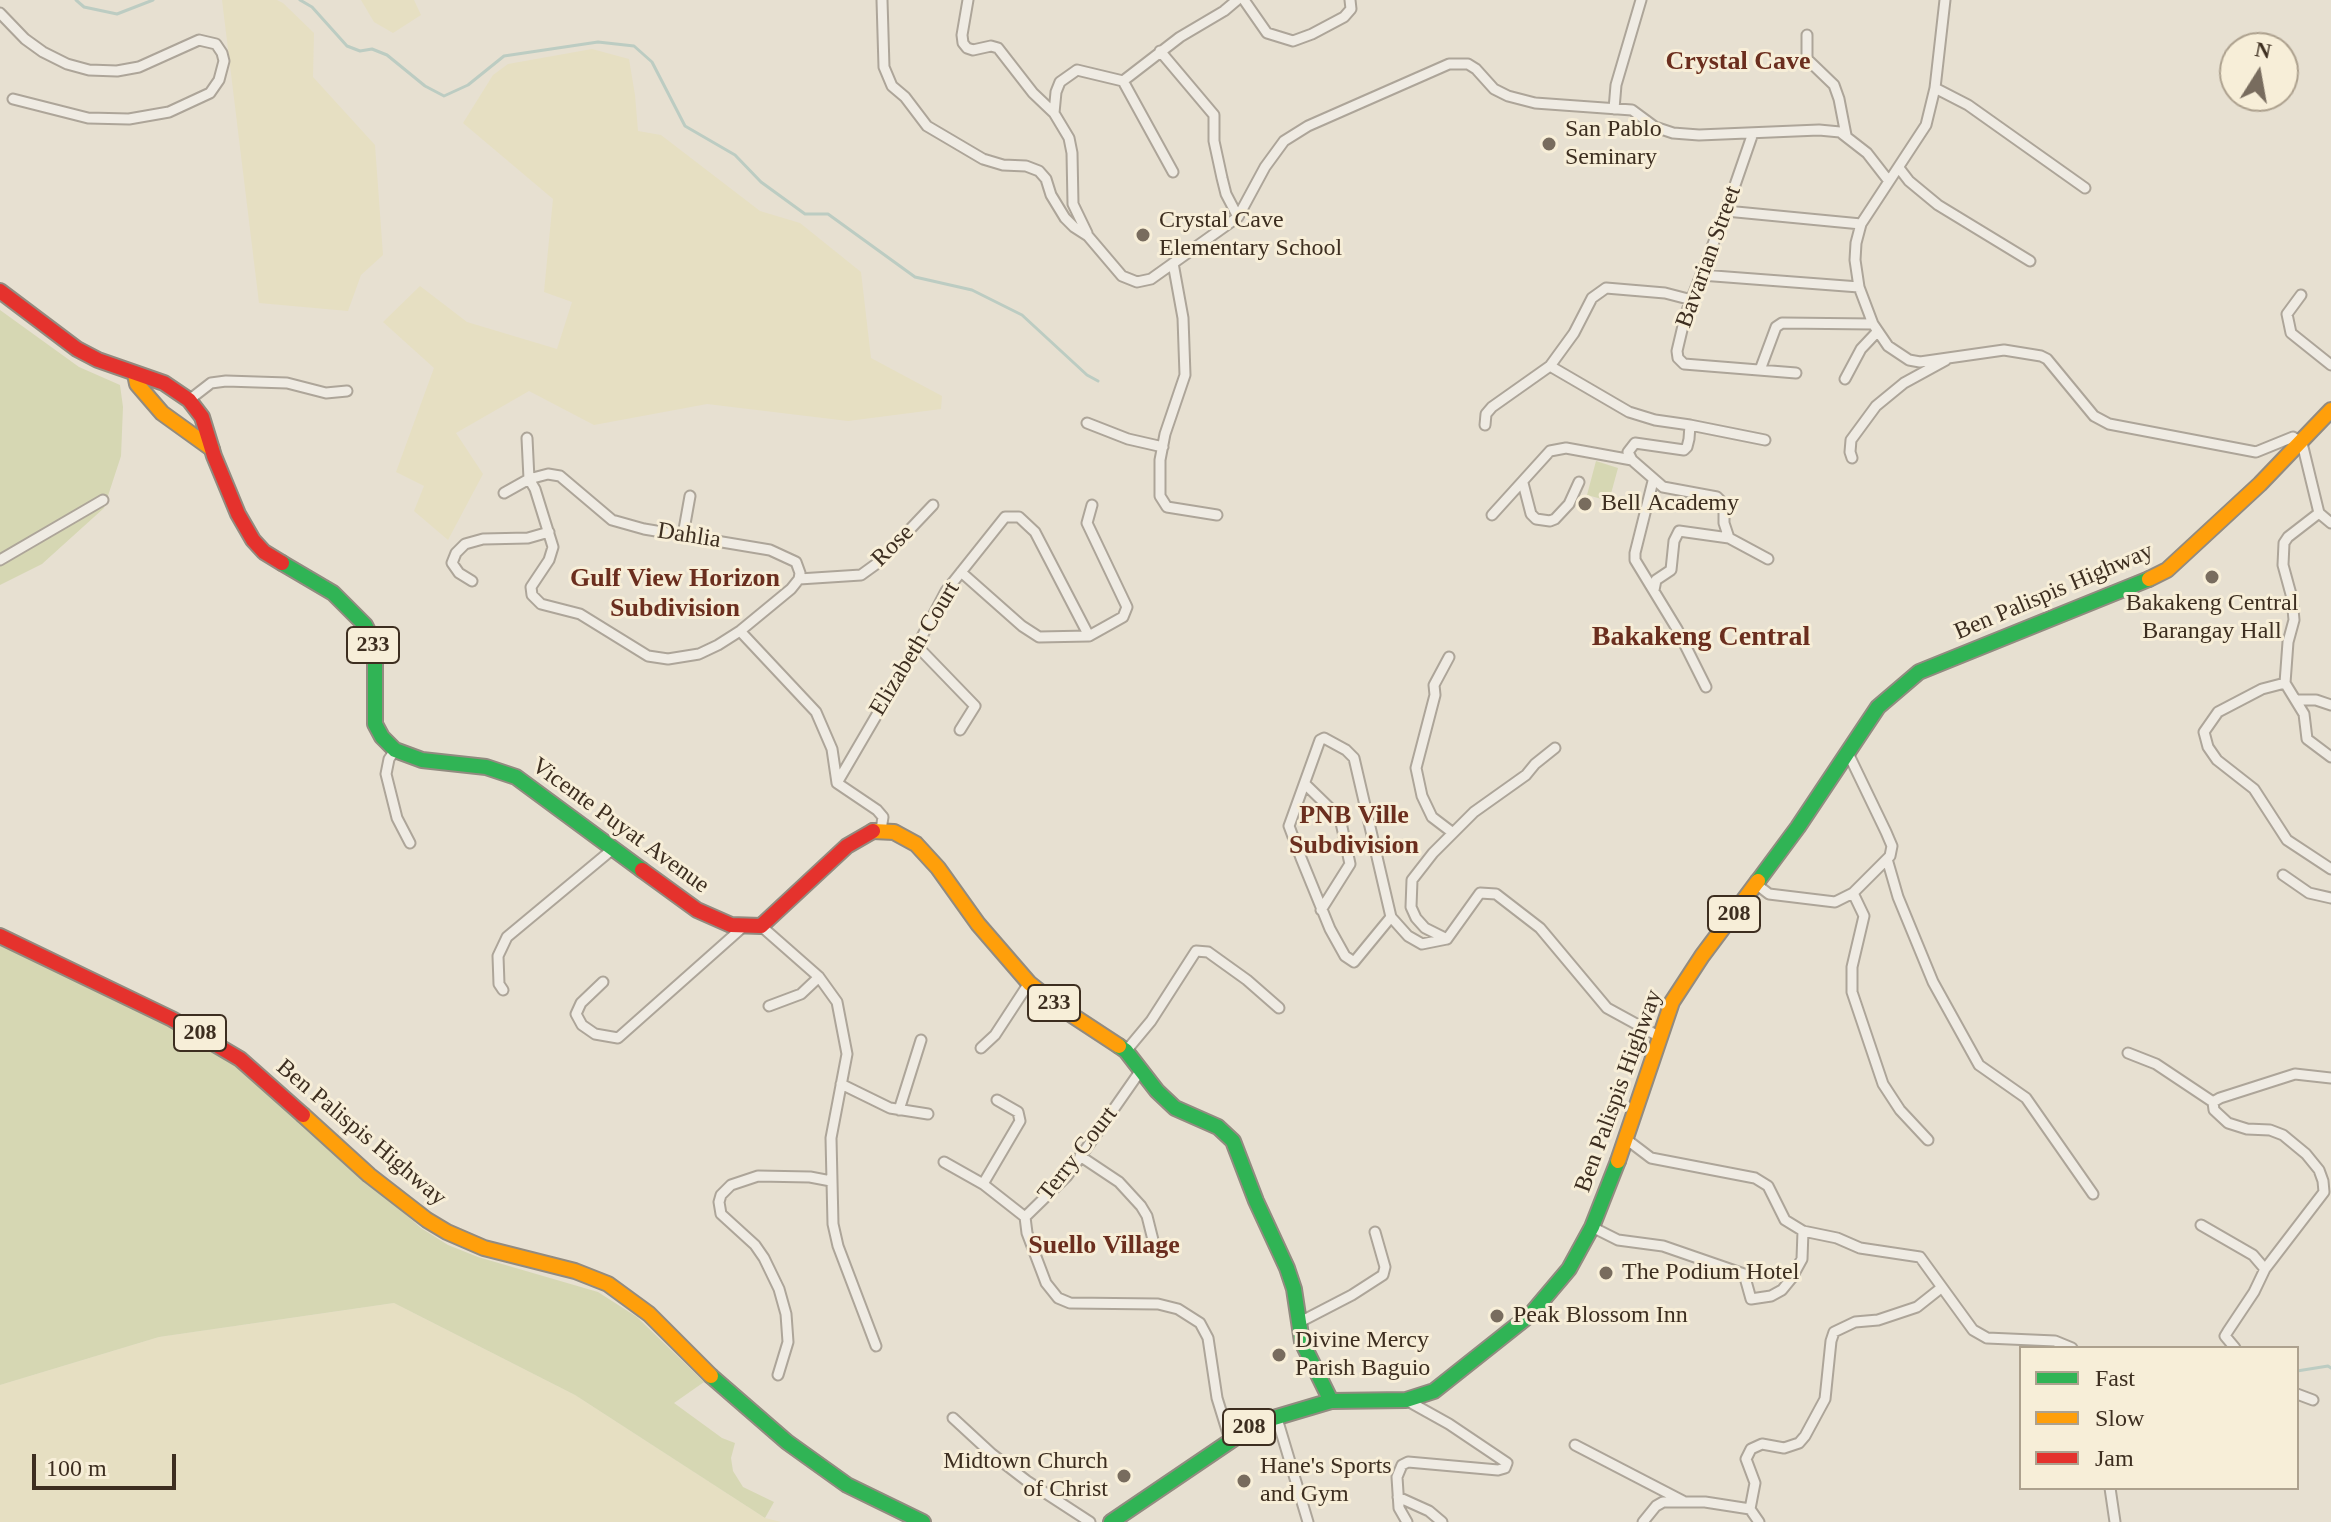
<!DOCTYPE html>
<html>
<head>
<meta charset="utf-8">
<style>
  body { margin:0 }
  #map { position:relative; width:2331px; height:1522px; overflow:hidden; background:#e7e0d1; font-family:Georgia,serif }
  canvas { display:block }
  .legend { position:absolute; left:2019px; top:1346px; width:280px; height:144px; box-sizing:border-box; background:#f7eed8; border:2px solid #ada18e; margin:0; padding:10px 14px; list-style:none; font-size:24px; color:#3d2e20 }
  .legend li { display:flex; align-items:center; gap:16px; height:40px }
  .legend b { width:40px; border:2px solid #ada18e }
  .north { position:absolute; left:2219px; top:32px; width:80px; height:80px; box-sizing:border-box; background:#f7eed8; border:2px solid #ada18e; border-radius:50%; rotate:11deg; font-size:22px; font-weight:700; line-height:32px; text-align:center; color:#3d2e20 }
  .north::after { content:''; display:block; margin:auto; width:28px; height:36px; background:#786c5e; clip-path:polygon(50% 0,100% 100%,50% 72%,0 100%) }
  .scale { position:absolute; left:32px; top:1454px; width:144px; height:36px; box-sizing:border-box; border:4px solid #3d2e20; border-top:0; padding-left:10px; font-size:24px; line-height:28px; white-space:nowrap; color:#3d2e20; -webkit-text-stroke:6px #f7eed8; paint-order:stroke }
</style>
</head>
<body>
<div id="map">
<canvas width="2331" height="1522"></canvas>
<ul class="legend">
<li><b style="height:10px;background:#30b455"></b>Fast</li>
<li><b style="height:10px;background:#ff9f0a"></b>Slow</li>
<li><b style="height:10px;background:#e5322d"></b>Jam</li>
</ul>
<div class="north">N</div>
<div class="scale">100 m</div>
</div>
<script>
const ctx = document.querySelector('canvas').getContext('2d');
ctx.lineJoin = 'round';
function fill(path, color) { ctx.fillStyle = color; ctx.fill(path, 'evenodd'); }
const poly = rows => new Path2D(rows.map(r => 'M' + r).join(''));
function trace(path, color, width, dash) { ctx.strokeStyle = color; ctx.lineWidth = width; ctx.lineCap = dash ? 'butt' : 'round'; ctx.setLineDash(dash || []); ctx.stroke(path); }
function write(font, color, halo, rows, align = 'center') {
  ctx.font = font + ' Georgia,serif'; ctx.lineWidth = 6; ctx.setLineDash([]); ctx.textBaseline = 'middle'; ctx.strokeStyle = halo; ctx.fillStyle = color; for (const [text, x, y, turn = 0] of rows) {
    ctx.save(); ctx.translate(x, y); ctx.rotate((+turn || 0) * Math.PI / 180); ctx.textAlign = isNaN(turn) ? turn : align; if (halo) ctx.strokeText(text, 0, 0); ctx.fillText(text, 0, 0); ctx.restore();
  }
}
fill(poly([
  [222,0,277,0,283,3,314,33,313,77,375,145,383,255,361,275,348,311,259,303],
  [361,0,414,0,421,15,393,33,374,22],
  [592,49,629,59,635,95,638,131,661,135,760,211,800,223,861,272,871,358,942,396,941,409,848,421,707,404,594,425,529,391,456,433,483,474,448,540,414,511,424,486,396,472,434,368,383,322,420,286,467,322,557,349,572,302,544,292,553,199,463,123,493,75,508,64],
  [394,1303,575,1395,765,1518,781,1522,0,1522,0,1385,159,1337]
]), '#e6dfc2');
fill(poly([
  [0,310,79,367,120,385,123,407,121,456,104,508,42,564,0,585],
  [1596,461,1618,468,1609,501,1587,495],
  [0,940,117,995,233,1062,421,1228,448,1245,478,1257,598,1292,637,1317,704,1382,674,1403,722,1438,735,1443,731,1458,733,1471,743,1487,774,1502,765,1518,575,1395,394,1303,159,1337,0,1385]
]), '#d6d7b3');
trace(poly([
  [76,0,84,7,117,14,153,0],
  [300,0,312,7,347,46,360,51,372,49,387,55,425,86,444,96,468,85,504,56,598,42,634,46,652,62,685,126,735,155,761,182,805,214,828,214,915,277,972,290,1022,315,1087,375,1098,381],
  [2297,1371,2328,1366,2331,1368]
]), '#bcccc2', 3);
const street = poly([
  [882,0,884,67,892,86,905,97,927,126,983,159,1003,165,1026,166,1039,171,1046,179,1051,195,1065,218,1074,227,1088,236,1122,276,1137,282,1151,279,1238,217,1265,167,1284,141,1308,126,1449,64,1468,64,1476,69,1494,89,1508,96,1535,103,1632,110,1655,127,1673,133,1699,135,1819,130,1840,132,1867,153,1888,180],
  [968,0,962,35,963,43,967,48,973,50,991,46,998,48,1033,93,1054,113],
  [1244,0,1267,33,1293,41,1312,34,1344,17,1351,9,1350,0],
  [1945,0,1935,88,1926,125,1861,224,1856,243,1855,260,1859,287,1873,324,1888,346,1909,360,1920,362,2004,350,2041,356,2047,359,2094,416,2109,424,2256,452,2293,437,2302,443,2319,513,2288,537,2284,543,2283,565,2292,598,2294,620,2288,642,2285,683],
  [0,13,25,39,43,52,67,64,89,70,117,71,139,67,199,40,216,44,222,53,224,61,219,80,210,93,169,112,129,119,88,118,13,99],
  [1807,35,1807,59,1834,85,1839,99,1846,135],
  [1160,51,1214,115,1214,141,1222,178,1226,194,1238,217],
  [1123,81,1180,37,1224,11,1237,0],
  [1123,81,1173,172],
  [1935,88,1968,105,2085,188],
  [1614,109,1616,85,1641,0],
  [1753,133,1726,211,1686,313,1677,351,1678,358,1684,364,1796,373],
  [1899,168,1909,181,1938,205,2030,261],
  [1726,211,1861,224],
  [1087,233,1073,204,1072,153,1069,138,1054,113,1056,92,1060,82,1077,70,1123,81],
  [1173,263,1183,318,1185,375,1165,434,1160,460,1160,496,1167,507,1217,515],
  [1701,275,1859,287],
  [2301,295,2287,314,2291,333,2331,365],
  [1760,370,1776,327,1782,323,1873,324],
  [1845,379,1861,349,1877,332],
  [189,400,211,383,226,381,287,383,326,393,347,391],
  [1087,423,1128,439,1163,447],
  [1485,425,1486,414,1492,407,1550,366],
  [1690,425,1765,440],
  [1852,458,1850,452,1851,440,1876,406,1904,383,1946,360],
  [1632,460,1628,452,1635,443,1684,450,1687,447,1689,439,1690,425,1655,420,1629,412,1550,366,1574,333,1592,298,1606,288,1665,293,1692,300],
  [1653,481,1635,553,1635,560,1677,629,1706,687],
  [1523,483,1531,514,1536,519,1550,521,1555,519,1569,504,1579,482],
  [504,493,529,479,548,474,560,476,612,520,644,529,770,550,796,562,800,573,799,579,791,589,740,631,718,645,699,654,668,659,648,656,580,614,541,604,532,595,531,587,549,560,553,547,535,489,529,479,527,438],
  [2319,513,2331,523],
  [1492,515,1550,451,1566,448,1632,460,1663,487,1717,497,1724,504,1724,523,1729,538],
  [683,535,690,496],
  [0,560,103,500],
  [961,572,1022,626,1039,637,1089,636,1123,617,1127,607,1087,523,1092,505],
  [799,579,861,575,879,562,933,505],
  [472,581,459,573,452,563,456,553,465,544,483,539,528,538,549,532],
  [1654,590,1656,580,1671,570,1674,541,1679,531,1729,538,1768,559],
  [740,631,816,712,832,749,837,783,877,810,883,817,881,830],
  [917,646,975,706,960,730],
  [1449,657,1434,685,1435,695,1416,768,1422,796,1432,817,1453,833],
  [2285,683,2262,689,2218,712,2204,732,2208,747,2217,760,2254,789,2287,840,2331,869],
  [2285,683,2304,714,2307,739,2331,757],
  [2298,700,2316,700,2331,705],
  [395,750,389,759,386,774,397,818,410,843],
  [837,783,917,646,946,591,1005,517,1019,517,1035,532,1089,636],
  [1305,784,1340,818,1350,864,1321,910],
  [1887,859,1898,897,1933,982,1979,1065,2026,1098,2093,1194],
  [2283,875,2309,893,2331,898],
  [1756,884,1769,894,1835,902,1853,893,1890,856,1892,846,1886,832,1847,751],
  [1853,893,1864,916,1852,967,1852,992,1883,1084,1900,1110,1928,1140],
  [1391,917,1354,962,1345,956,1330,929,1301,858,1289,826,1320,740,1324,738,1346,750,1354,758,1391,917,1408,936,1422,944,1447,939,1480,893,1496,894,1540,928,1607,1008,1660,1037],
  [761,926,819,977,837,1002,847,1054,831,1138,833,1224,838,1246,876,1346],
  [1447,939,1425,928,1416,918,1411,907,1412,880,1433,853,1474,812,1526,775,1535,764,1555,748],
  [603,982,581,1003,576,1014,582,1025,595,1034,618,1038,743,927],
  [503,990,499,984,498,956,507,937,614,848],
  [769,1006,801,994,819,977],
  [981,1048,995,1035,1029,983],
  [1126,1051,1151,1021,1196,951,1208,952,1247,980,1279,1008],
  [2128,1053,2156,1064,2213,1102],
  [841,1084,890,1108,928,1114],
  [899,1110,921,1040],
  [1626,1139,1651,1158,1755,1178,1768,1186,1785,1220,1803,1231,1837,1238,1860,1248,1920,1257,1973,1330,1987,1338,2055,1341,2072,1348],
  [1080,1156,1119,1182,1141,1206,1147,1216,1154,1244],
  [944,1162,983,1184,1025,1217],
  [983,1184,1020,1121,1018,1112,997,1100],
  [1025,1217,1027,1233,1046,1283,1058,1298,1070,1303,1158,1304,1178,1309,1200,1323,1208,1338,1217,1398,1230,1440],
  [1025,1217,1067,1176,1141,1070],
  [2201,1225,2253,1255,2265,1269],
  [1592,1227,1618,1240,1663,1246,1744,1274,1751,1299,1771,1296,1782,1290,1791,1279,1802,1259,1803,1231],
  [1298,1323,1352,1295,1383,1275,1385,1267,1375,1232],
  [2235,1348,2225,1336,2228,1331,2254,1292,2265,1269,2324,1192,2323,1181,2319,1170,2306,1154,2283,1135,2270,1130,2247,1129,2228,1123,2214,1110,2213,1102,2220,1098,2295,1074,2331,1078],
  [778,1375,788,1342,786,1314,779,1289,764,1258,755,1245,721,1214,719,1202,721,1195,731,1185,758,1176,810,1177,831,1181],
  [2297,1394,2313,1400],
  [1406,1400,1449,1424,1507,1463,1505,1468,1498,1470,1408,1462,1402,1465,1397,1477,1399,1508,1407,1522],
  [1276,1415,1308,1522],
  [953,1418,992,1454,1027,1481,1090,1522],
  [1575,1445,1683,1501],
  [2110,1488,2115,1522],
  [1398,1497,1429,1511,1442,1522],
  [1643,1522,1656,1506,1663,1502,1705,1502,1750,1509],
  [1759,1522,1750,1509,1755,1483,1746,1459,1751,1449,1762,1444,1784,1448,1799,1443,1805,1436,1825,1399,1831,1341,1834,1332,1855,1322,1878,1320,1917,1307,1941,1288]
]);
const fast = poly([
  [282,563,333,593,365,625,370,635,375,660,375,724,382,737,395,750,422,760,486,767,516,777,642,870],
  [1758,881,1798,827,1878,707,1919,672,2149,579],
  [1119,1046,1126,1051,1157,1091,1175,1108,1218,1127,1233,1141,1256,1201,1287,1268,1294,1289,1302,1342,1331,1401],
  [711,1376,787,1442,847,1485,923,1522],
  [1111,1522,1257,1423,1331,1401,1406,1400,1434,1391,1531,1314,1569,1269,1592,1227,1618,1161]
]);
const slow = poly([
  [135,374,137,384,162,413,212,449],
  [2149,579,2167,570,2260,484,2331,410],
  [873,831,894,832,916,844,938,868,978,924,1029,983,1058,1006,1119,1046],
  [303,1115,369,1175,427,1220,447,1232,484,1248,575,1271,608,1284,649,1314,711,1376],
  [1618,1161,1672,1002,1702,956,1758,881]
]);
const jam = poly([
  [0,291,77,349,98,360,164,383,189,400,202,417,214,456,238,514,253,540,264,552,282,563],
  [642,870,697,910,731,925,761,926,847,846,873,831],
  [0,936,172,1019,240,1059,303,1115]
]);
trace(street, '#ada599', 13);
trace(fast, '#928b80', 18);
trace(slow, '#928b80', 18);
trace(jam, '#928b80', 18);
trace(street, '#efebe3', 9);
trace(fast, '#30b455', 14);
trace(slow, '#ff9f0a', 14);
trace(jam, '#e5322d', 14);
for (const [x, y, r, color] of [
  [1549,144,8,"#786c5e"],
  [1143,235,8,"#786c5e"],
  [1585,504,8,"#786c5e"],
  [2212,577,8,"#786c5e"],
  [1606,1273,8,"#786c5e"],
  [1497,1316,8,"#786c5e"],
  [1279,1355,8,"#786c5e"],
  [1124,1476,8,"#786c5e"],
  [1244,1481,8,"#786c5e"]
]) { const dot = new Path2D(); dot.arc(x, y, r, 0, 2 * Math.PI); ctx.fillStyle = color; ctx.fill(dot); trace(dot, '#f7eed8', 3); }
for (const [x, y, w] of [
  [373,645,52],
  [1734,914,52],
  [1054,1003,52],
  [200,1033,52],
  [1249,1427,52]
]) { const box = new Path2D(); box.roundRect(x - w / 2, y - 18, w, 36, 6); ctx.fillStyle = '#f7eed8'; ctx.fill(box); trace(box, '#3d2e20', 2); }
write('bold 22px', '#3d2e20', null, [
  ["233",373,645],
  ["208",1734,914],
  ["233",1054,1003],
  ["208",200,1033],
  ["208",1249,1427]
]);
write('24px', '#3d2e20', '#f7eed8', [
  ["San Pablo",1565,130],
  ["Seminary",1565,158],
  ["Crystal Cave",1159,221],
  ["Elementary School",1159,249],
  ["Bell Academy",1601,504],
  ["Bakakeng Central",2212,604,"center"],
  ["Barangay Hall",2212,632,"center"],
  ["The Podium Hotel",1622,1273],
  ["Peak Blossom Inn",1513,1316],
  ["Divine Mercy",1295,1341],
  ["Parish Baguio",1295,1369],
  ["Midtown Church",1108,1462,"right"],
  ["of Christ",1108,1490,"right"],
  ["Hane's Sports",1260,1467],
  ["and Gym",1260,1495]
], 'left');
write('24px', '#3d2e20', '#f7eed8', [
  ["Bavarian Street",1709,257,-70],
  ["Dahlia",689,536,9],
  ["Rose",893,546,-45],
  ["Ben Palispis Highway",2054,592,-23],
  ["Elizabeth Court",915,649,-59],
  ["Vicente Puyat Avenue",620,826,36],
  ["Ben Palispis Highway",1619,1091,-70],
  ["Ben Palispis Highway",361,1133,40],
  ["Terry Court",1078,1154,-52]
]);
write('bold 26px', '#6b2e1e', '#f7eed8', [
  ["Crystal Cave",1738,62],
  ["Gulf View Horizon",675,579],
  ["Subdivision",675,609],
  ["PNB Ville",1354,816],
  ["Subdivision",1354,846],
  ["Suello Village",1104,1246]
]);
write('bold 28px', '#6b2e1e', '#f7eed8', [
  ["Bakakeng Central",1701,638]
]);
</script>
</body>
</html>
